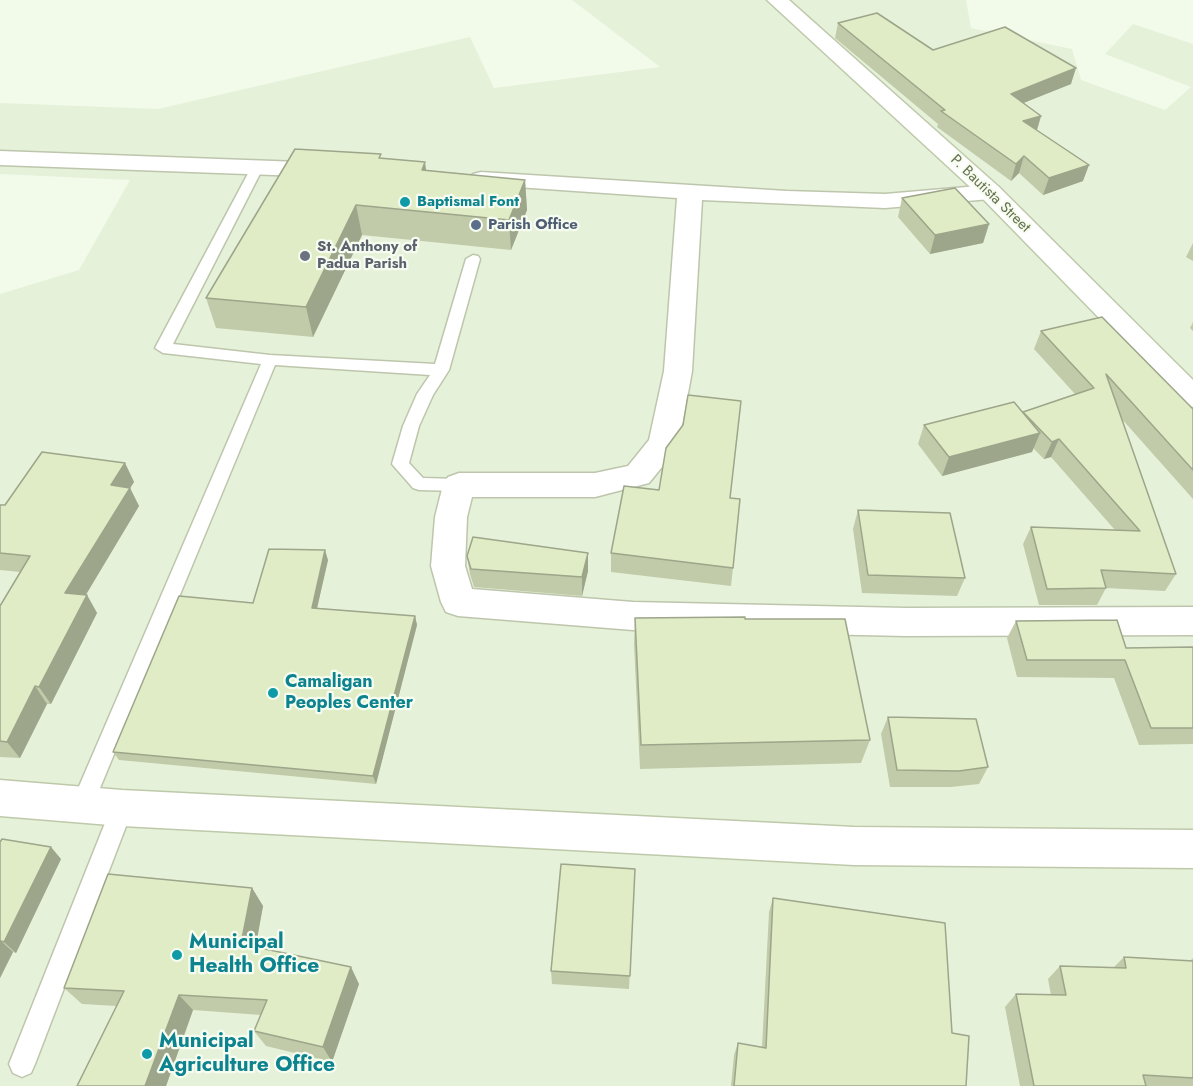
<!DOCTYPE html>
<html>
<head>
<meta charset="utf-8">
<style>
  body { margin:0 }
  canvas { display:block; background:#f2faea }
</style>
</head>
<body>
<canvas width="1193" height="1086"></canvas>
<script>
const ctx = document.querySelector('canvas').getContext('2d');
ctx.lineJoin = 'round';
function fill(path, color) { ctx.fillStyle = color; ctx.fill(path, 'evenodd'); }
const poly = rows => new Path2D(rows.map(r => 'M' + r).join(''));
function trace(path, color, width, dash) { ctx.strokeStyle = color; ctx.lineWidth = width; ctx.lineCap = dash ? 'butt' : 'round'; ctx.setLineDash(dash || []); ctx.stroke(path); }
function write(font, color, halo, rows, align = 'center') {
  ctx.font = font + ' Jost,sans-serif'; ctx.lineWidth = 4.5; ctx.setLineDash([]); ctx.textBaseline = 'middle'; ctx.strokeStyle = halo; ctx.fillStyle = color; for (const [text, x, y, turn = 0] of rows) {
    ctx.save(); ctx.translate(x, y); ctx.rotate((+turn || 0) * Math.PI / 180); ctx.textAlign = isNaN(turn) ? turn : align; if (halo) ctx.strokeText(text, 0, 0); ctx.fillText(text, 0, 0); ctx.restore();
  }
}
fill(poly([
  [572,0,966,0,971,28,1072,49,1081,80,1165,110,1191,87,1105,54,1133,24,1193,44,1193,1086,0,1086,0,294,79,270,130,180,0,174,0,103,158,109,470,37,494,88,660,67]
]), '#e6f1d9');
const lane = poly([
  [258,162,264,166,173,344,270,355,435,364,466,259,473,255,478,256,480,259,449,370,433,395,419,426,409,463,423,478,459,479,465,481,468,485,465,489,459,491,419,490,413,488,392,464,403,426,417,394,430,375,275,365,93,805,90,812,82,815,74,812,71,805,261,364,163,353,155,348,252,166,258,162],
  [122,798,130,801,133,808,35,1064,31,1073,22,1077,13,1073,9,1064,111,808,114,801,122,798]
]);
const street = poly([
  [0,151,328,163,336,165,340,170,336,175,328,177,0,165,0,151],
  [481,172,787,191,885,194,990,185,999,187,1002,192,999,197,990,199,885,208,702,200,692,371,679,443,675,451,649,483,595,497,472,497,467,517,465,566,472,589,633,602,906,608,1193,607,1193,635,906,636,633,630,458,616,446,612,441,602,431,566,435,517,443,485,448,477,459,473,595,473,628,466,649,440,664,371,677,198,473,184,469,179,473,174,481,172]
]);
const secondary = poly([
  [767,0,789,0,999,187,1193,380,1193,407,1183,404,981,197,767,0],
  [0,780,122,790,854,827,1193,830,1193,868,854,865,122,826,0,816,0,780]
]);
trace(lane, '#bdc6ac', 3);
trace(street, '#bdc6ac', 3);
trace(secondary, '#bec9aa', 3);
fill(lane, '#fff');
fill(street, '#fff');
fill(secondary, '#fff');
fill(poly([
  [838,23,933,50,1071,84,1023,103,1041,116,1037,130,1083,181,1043,195,1019,173,1011,181,937,127,938,124,835,38],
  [382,159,426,171,525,180,527,210,511,250,362,235,313,337,216,328,206,298],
  [902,198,989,224,983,243,930,254,898,217],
  [1193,243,1193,261,1186,257],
  [1193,322,1193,331,1190,328],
  [1041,331,1193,409,1193,499,1121,418,1176,574,1165,591,1106,588,1097,605,1039,605,1023,544,1031,527,1115,530,1051,457,1044,459,1033,448,1032,452,942,476,918,444,924,425,1023,412,1075,394,1034,349],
  [125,463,134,482,130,488,139,506,86,595,87,595,97,613,51,704,47,704,20,758,0,757,0,606,20,572,0,570,0,505,5,505],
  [730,498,733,568,731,586,611,572,611,553],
  [858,510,965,578,957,596,862,593,853,529],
  [588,553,588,571,582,596,474,587,470,574,467,556],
  [328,560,317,608,415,616,417,625,376,784,119,760,113,752,253,603],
  [635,618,745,619,870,740,861,763,640,769,634,644],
  [1016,621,1126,648,1193,647,1193,744,1139,745,1114,678,1017,677,1007,638],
  [888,717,988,767,979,784,951,787,890,787,881,734],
  [0,842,61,859,16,953,13,952,0,978],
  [635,869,629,989,552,984,551,971],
  [252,888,263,906,255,947,359,984,332,1062,266,1046,254,1031,261,1015,193,1010,166,1086,77,1086,117,1006,82,1004,64,988],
  [773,898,952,1033,966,1086,731,1086,734,1055,738,1043,762,1047,769,912],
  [1124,957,1190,961,1193,958,1193,1086,1020,1086,1005,1007,1016,994,1051,995,1048,979,1060,966,1113,968]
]), '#c1cba9');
fill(poly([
  [1076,68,1071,84,1006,110,1011,94],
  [1041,116,1036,133,1023,121],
  [1024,156,1019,173,1011,181,1016,164],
  [425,162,429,191,422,170],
  [1089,165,1083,181,1043,195,1049,178],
  [525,180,527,210,511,250,509,220],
  [356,205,362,235,313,337,306,307],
  [989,224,983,243,930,254,935,235],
  [1040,433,1032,452,942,476,949,457],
  [1059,439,1051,457,1044,459,1052,442],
  [125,463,134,482,127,493,130,488,139,506,76,611,65,593,111,485],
  [325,550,328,560,315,617,312,608],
  [588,553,588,571,582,596,582,577],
  [87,595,97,613,51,704,39,687],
  [415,616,417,625,376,784,373,776],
  [35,686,47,704,20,758,7,742],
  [51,847,61,859,16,953,4,942],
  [252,888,263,906,253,962,241,944],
  [1,941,13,952,0,978,0,943],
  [351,967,359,984,332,1062,323,1047],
  [179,995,193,1010,166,1086,145,1086]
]), '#9da58a');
const building = poly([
  [877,13,933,50,1005,27,1076,68,1011,94,1041,116,1023,121,1089,165,1049,178,1024,156,1016,164,941,111,945,110,838,23,877,13],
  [295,149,381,154,379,158,425,162,422,170,525,180,509,220,356,205,306,307,206,298,295,149],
  [955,188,989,224,935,235,902,198,955,188],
  [1102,317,1193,409,1193,470,1106,374,1176,574,1101,570,1106,588,1047,589,1031,527,1140,531,1059,439,1052,442,1023,412,1094,388,1041,331,1102,317],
  [688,395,741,401,730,498,740,499,733,568,611,553,624,486,659,490,666,448,683,425,688,395],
  [1014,402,1040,433,949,457,924,425,1014,402],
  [42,452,125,463,111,485,130,488,65,593,87,595,39,687,35,686,7,742,0,741,0,606,30,556,0,553,0,505,5,505,42,452],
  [858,510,950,513,965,578,868,575,858,510],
  [473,537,588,553,582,577,471,569,467,556,473,537],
  [269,549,325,550,312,608,415,616,373,776,113,752,179,596,253,603,269,549],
  [745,617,745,619,845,619,870,740,641,745,635,618,745,617],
  [1117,620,1126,648,1193,647,1193,728,1151,728,1125,660,1027,660,1016,621,1117,620],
  [888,717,976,719,988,767,959,771,897,770,888,717],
  [2,839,51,847,4,942,1,941,0,943,0,842,2,839],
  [561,864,635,869,630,976,551,971,561,864],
  [108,874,252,888,241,944,351,967,323,1047,254,1031,267,1000,179,995,145,1086,77,1086,124,991,64,988,108,874],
  [773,898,945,923,952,1033,969,1036,966,1086,734,1086,738,1043,766,1048,773,898],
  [1124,957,1193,961,1193,1078,1143,1075,1146,1086,1034,1086,1016,994,1066,995,1060,966,1126,968,1124,957]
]);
fill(building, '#e0ecc5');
trace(building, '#9da58a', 1.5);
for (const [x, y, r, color] of [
  [405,202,6,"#0f9aa8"],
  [476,225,6,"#5c6f8a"],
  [305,256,6,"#6b7280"],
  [273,693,6,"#0f9aa8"],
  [177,955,6,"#0f9aa8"],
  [147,1054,6,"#0f9aa8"]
]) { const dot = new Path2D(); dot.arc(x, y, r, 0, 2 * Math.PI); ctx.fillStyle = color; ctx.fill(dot); trace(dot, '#f6fdf0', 2); }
write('15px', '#697250', '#f6fdf0', [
  ["P. Bautista Street",990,194,44]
]);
write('bold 15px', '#0d838f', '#f6fdf0', [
  ["Baptismal Font",417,202]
], 'left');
write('bold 15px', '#4e5e75', '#f6fdf0', [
  ["Parish Office",488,225]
], 'left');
write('bold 15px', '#5b616d', '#f6fdf0', [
  ["St. Anthony of",317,247],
  ["Padua Parish",317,264]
], 'left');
write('bold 18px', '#0d838f', '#f6fdf0', [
  ["Camaligan",285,683],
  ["Peoples Center",285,704]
], 'left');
write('bold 21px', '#0d838f', '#f6fdf0', [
  ["Municipal",189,943],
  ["Health Office",189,967],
  ["Municipal",159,1042],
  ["Agriculture Office",159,1066]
], 'left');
</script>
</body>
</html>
